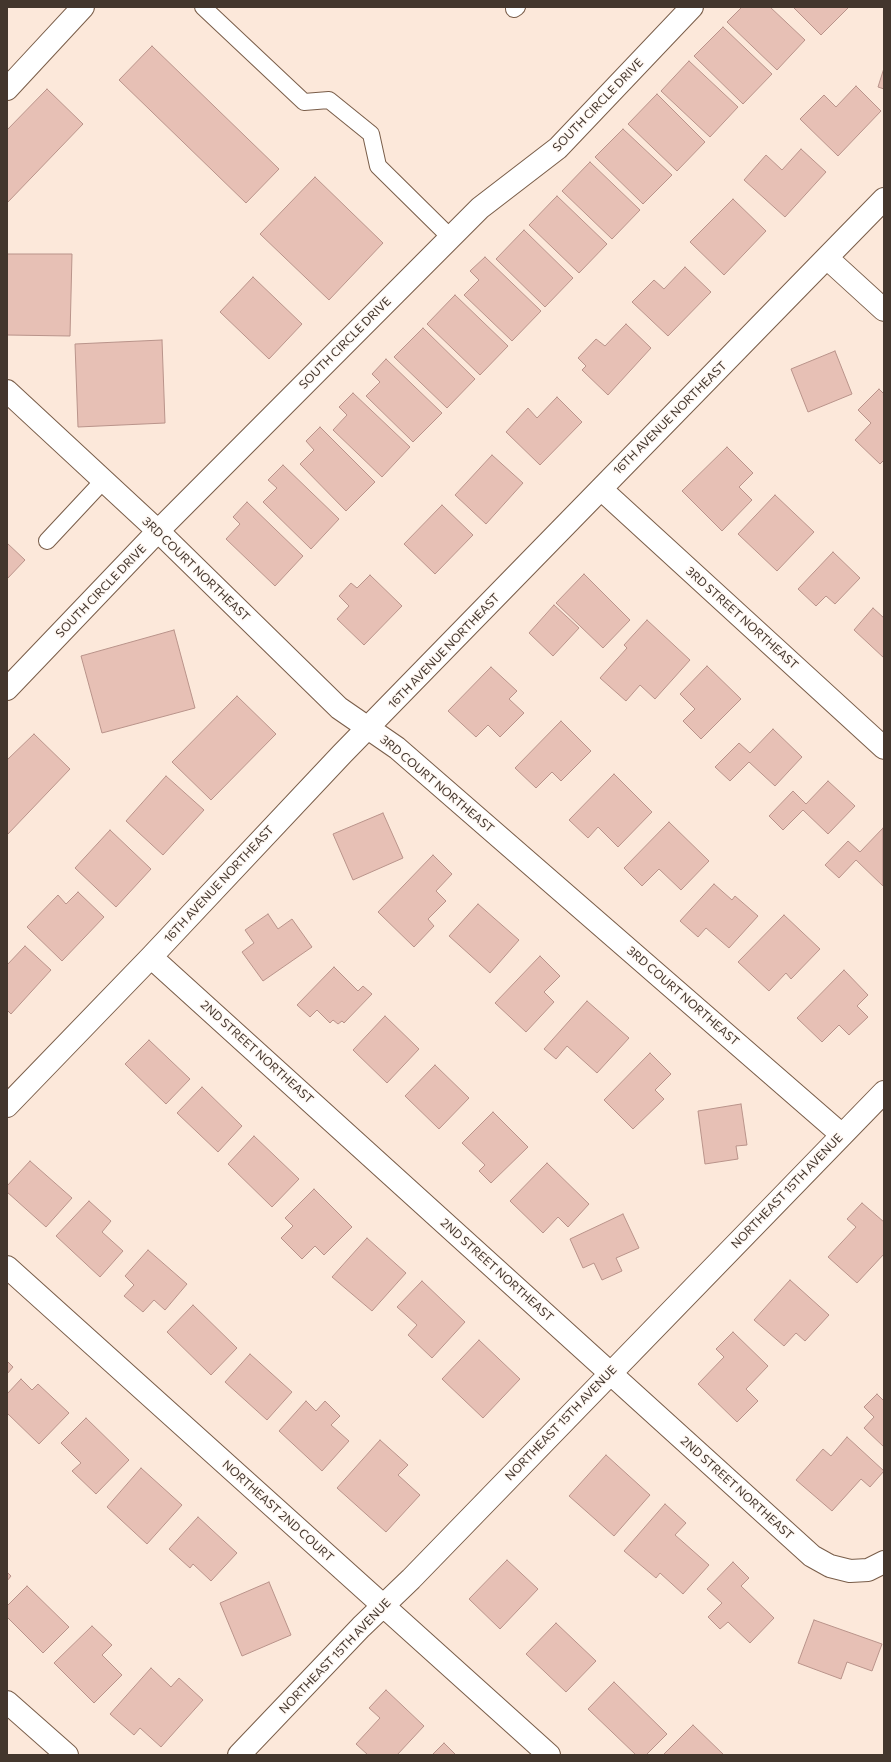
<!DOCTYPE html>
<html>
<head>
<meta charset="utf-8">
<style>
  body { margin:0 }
  #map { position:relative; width:891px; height:1762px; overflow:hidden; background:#fce8da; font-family:Commissioner,sans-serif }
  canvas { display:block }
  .frame { position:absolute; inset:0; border:8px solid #43362d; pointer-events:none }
</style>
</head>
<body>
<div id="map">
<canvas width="891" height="1762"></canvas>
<div class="frame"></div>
</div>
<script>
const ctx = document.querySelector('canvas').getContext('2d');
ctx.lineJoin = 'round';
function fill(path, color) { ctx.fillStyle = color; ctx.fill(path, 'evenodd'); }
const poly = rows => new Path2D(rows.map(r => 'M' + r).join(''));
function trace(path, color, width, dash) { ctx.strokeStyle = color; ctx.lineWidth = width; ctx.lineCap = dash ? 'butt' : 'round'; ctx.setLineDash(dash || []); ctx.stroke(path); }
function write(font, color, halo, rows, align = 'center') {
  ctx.font = font + ' Commissioner,sans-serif'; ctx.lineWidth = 3; ctx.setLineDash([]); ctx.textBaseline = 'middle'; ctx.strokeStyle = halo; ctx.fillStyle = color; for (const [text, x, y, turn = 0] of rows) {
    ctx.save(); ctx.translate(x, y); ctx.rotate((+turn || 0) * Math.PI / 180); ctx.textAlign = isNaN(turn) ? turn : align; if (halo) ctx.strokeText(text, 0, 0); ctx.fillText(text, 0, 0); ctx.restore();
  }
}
const building = poly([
  [742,7,770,7,805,40,777,70,727,22,742,7],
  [793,7,849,7,821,35,793,7],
  [723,27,772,74,743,104,694,56,723,27],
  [152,46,279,169,246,203,119,80,152,46],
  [689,61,738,107,710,137,661,91,689,61],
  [884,68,884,89,878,87,884,68],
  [856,86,881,111,838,156,800,119,824,95,836,107,856,86],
  [47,89,83,124,7,203,7,130,47,89],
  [657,94,705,142,677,171,628,124,657,94],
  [623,129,672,175,643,204,595,157,623,129],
  [801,149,826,172,785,217,744,180,766,155,782,170,801,149],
  [590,162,640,210,612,239,562,191,590,162],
  [315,177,383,243,329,300,260,234,315,177],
  [557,196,607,244,579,273,529,225,557,196],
  [733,199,766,231,724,275,690,242,733,199],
  [524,230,573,278,545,307,496,259,524,230],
  [7,254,72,254,70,336,7,335,7,254],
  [485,257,541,311,512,341,464,295,479,280,470,271,485,257],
  [685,267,711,292,668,336,632,302,654,280,664,289,685,267],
  [253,277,302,324,269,359,220,312,253,277],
  [455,295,508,346,480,375,427,324,455,295],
  [626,324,651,348,608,395,582,370,586,366,578,358,596,339,605,346,626,324],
  [423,328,475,379,447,408,394,357,423,328],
  [162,340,165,423,78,427,75,344,162,340],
  [835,351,852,394,808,412,791,369,835,351],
  [386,359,442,413,413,442,366,396,380,382,372,374,386,359],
  [879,389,884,394,884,460,880,464,855,440,871,423,858,410,879,389],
  [353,393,410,447,382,477,333,430,347,415,339,407,353,393],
  [557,397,582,422,540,465,506,432,528,408,537,418,557,397],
  [320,427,375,482,346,511,300,464,314,450,306,441,320,427],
  [727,447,753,473,739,487,752,500,722,531,682,491,727,447],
  [492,455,523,483,486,524,455,495,492,455],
  [283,465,339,519,311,549,263,502,277,488,268,480,283,465],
  [775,495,814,532,777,571,738,534,775,495],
  [247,502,303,556,275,586,226,539,240,524,233,517,247,502],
  [442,505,473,535,435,574,404,544,442,505],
  [7,543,25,560,7,579,7,543],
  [833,552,860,578,835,604,826,596,816,606,798,589,833,552],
  [584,574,630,620,603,648,556,603,584,574],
  [370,575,402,606,364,645,337,619,349,606,339,596,351,583,357,588,370,575],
  [554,605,579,628,553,656,529,633,554,605],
  [873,608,884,618,884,658,854,630,873,608],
  [647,620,690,660,655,699,640,685,626,701,600,678,627,648,624,645,647,620],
  [174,630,195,708,102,733,81,656,174,630],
  [707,666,741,699,701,739,683,721,695,709,680,694,707,666],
  [491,667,517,691,509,699,524,713,500,737,488,725,476,737,448,711,491,667],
  [237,696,276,734,211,800,172,762,237,696],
  [561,721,591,751,561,781,552,772,536,788,515,768,561,721],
  [773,729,802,757,775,786,749,762,730,781,715,767,739,743,750,753,773,729],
  [34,734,70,769,7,835,7,760,34,734],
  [614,774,652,812,618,847,598,827,588,838,569,820,614,774],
  [166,776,204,810,163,855,126,821,166,776],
  [828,781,855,806,828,834,803,810,783,830,769,816,793,791,806,804,828,781],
  [383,813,403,858,353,880,333,834,383,813],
  [669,822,709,861,681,890,659,869,642,886,624,868,669,822],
  [883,828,883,886,856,860,839,878,825,865,848,841,860,852,883,828],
  [110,830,151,869,116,907,75,868,110,830],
  [433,855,452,874,436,891,446,901,428,919,434,926,414,947,378,912,433,855],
  [714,884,732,900,735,896,758,916,729,948,706,928,698,937,680,921,714,884],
  [78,892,104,917,62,961,27,927,58,895,66,904,78,892],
  [478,904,519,940,490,973,449,936,478,904],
  [268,914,278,929,292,919,312,947,263,981,242,952,254,943,245,930,268,914],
  [784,915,820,949,791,979,786,973,769,991,738,962,784,915],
  [25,946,51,970,11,1014,7,1010,7,965,25,946],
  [540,956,560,976,544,992,554,1002,526,1032,495,1003,540,956],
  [334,967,358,991,363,986,372,994,344,1023,342,1021,338,1024,333,1020,330,1023,317,1010,310,1017,297,1005,334,967],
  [844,970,868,995,857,1006,868,1017,849,1035,839,1025,822,1042,797,1018,844,970],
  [587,1001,629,1038,597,1073,567,1046,556,1059,544,1049,587,1001],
  [385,1016,419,1049,387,1083,353,1050,385,1016],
  [149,1040,190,1079,166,1104,125,1064,149,1040],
  [650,1053,671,1074,655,1090,664,1099,633,1129,604,1100,650,1053],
  [435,1065,469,1098,439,1129,405,1096,435,1065],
  [202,1087,242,1126,218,1152,177,1113,202,1087],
  [741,1104,747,1145,736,1146,738,1159,705,1164,698,1111,741,1104],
  [493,1112,528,1147,491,1183,479,1171,485,1165,462,1143,493,1112],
  [254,1136,299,1179,272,1207,228,1164,254,1136],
  [30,1161,72,1198,46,1227,7,1192,7,1186,30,1161],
  [547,1163,589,1204,568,1227,558,1217,543,1233,510,1201,547,1163],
  [314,1189,352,1227,324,1255,315,1246,302,1259,281,1238,293,1226,285,1218,314,1189],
  [89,1201,111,1221,102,1232,123,1251,100,1277,56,1236,89,1201],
  [862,1203,884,1222,884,1254,857,1283,828,1257,856,1227,847,1219,862,1203],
  [623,1214,639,1248,616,1258,622,1271,602,1280,594,1263,583,1268,570,1239,623,1214],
  [367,1238,406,1273,372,1311,332,1277,367,1238],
  [148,1250,187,1284,165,1310,154,1300,143,1312,124,1296,134,1285,125,1276,148,1250],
  [790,1280,829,1315,805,1341,796,1333,784,1346,754,1320,790,1280],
  [422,1281,465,1322,432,1358,408,1335,417,1325,397,1307,422,1281],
  [193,1305,237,1348,211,1375,167,1332,193,1305],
  [733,1332,768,1366,746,1389,758,1401,737,1422,698,1384,724,1357,716,1349,733,1332],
  [479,1340,520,1379,483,1418,442,1379,479,1340],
  [250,1354,292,1392,267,1420,225,1382,250,1354],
  [7,1361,13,1367,7,1374,7,1361],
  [21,1379,32,1390,38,1384,69,1413,39,1444,7,1413,7,1394,21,1379],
  [877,1394,884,1401,884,1447,864,1428,874,1417,864,1407,877,1394],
  [306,1401,316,1411,325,1401,340,1416,331,1425,349,1441,322,1471,279,1431,306,1401],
  [86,1418,129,1460,96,1494,72,1471,81,1463,61,1443,86,1418],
  [847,1437,884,1471,870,1487,861,1479,832,1511,796,1480,823,1449,831,1456,847,1437],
  [380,1440,408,1465,398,1475,420,1495,386,1532,337,1488,380,1440],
  [606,1455,650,1495,614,1536,569,1496,606,1455],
  [141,1468,182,1505,147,1544,107,1507,141,1468],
  [665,1504,686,1523,675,1535,709,1565,683,1594,660,1573,656,1578,624,1551,665,1504],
  [198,1517,237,1553,211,1581,193,1564,190,1568,169,1549,198,1517],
  [507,1560,538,1589,500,1629,469,1599,507,1560],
  [733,1562,749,1578,741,1586,774,1618,750,1643,728,1622,720,1629,708,1617,722,1603,707,1589,733,1562],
  [7,1572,11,1576,7,1581,7,1572],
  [269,1582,291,1635,242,1656,220,1603,269,1582],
  [27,1586,69,1627,43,1653,7,1617,7,1606,27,1586],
  [814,1620,882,1644,872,1671,847,1662,841,1679,798,1663,814,1620],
  [556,1623,596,1661,566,1692,526,1654,556,1623],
  [92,1626,112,1645,102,1655,122,1675,94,1703,54,1663,92,1626],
  [151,1668,171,1687,179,1678,203,1700,161,1747,140,1728,134,1735,110,1714,151,1668],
  [614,1682,667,1734,646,1755,636,1755,588,1709,614,1682],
  [386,1690,424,1726,397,1755,368,1755,356,1744,380,1718,369,1708,386,1690],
  [693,1725,724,1755,663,1755,693,1725],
  [444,1743,456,1755,432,1755,444,1743]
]);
fill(building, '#e7c0b5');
trace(building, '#b9938a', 1);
const service = poly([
  [203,7,304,102,329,100,371,134,378,166,450,237],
  [514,9,517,7],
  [47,541,103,481]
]);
const minor = poly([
  [7,89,83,7],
  [827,258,884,310],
  [7,391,158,531,339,708,397,748,842,1135],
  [601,489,884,748],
  [7,689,158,531,480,208,558,148,692,7],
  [151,957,812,1556,830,1566,850,1571,868,1570,884,1562],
  [7,1106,151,957,342,754,884,199],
  [7,1267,549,1755],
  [7,1702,67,1755],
  [239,1755,361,1627,411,1579,884,1092]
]);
trace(service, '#795d49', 18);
trace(minor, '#795d49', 24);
trace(service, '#fff', 16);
trace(minor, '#fff', 22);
write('12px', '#43362d', '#fff8f3', [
  ["SOUTH CIRCLE DRIVE",598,105,-46],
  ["SOUTH CIRCLE DRIVE",345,343,-45],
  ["16TH AVENUE NORTHEAST",670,418,-45],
  ["3RD COURT NORTHEAST",196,569,44],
  ["SOUTH CIRCLE DRIVE",101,591,-46],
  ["3RD STREET NORTHEAST",742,618,42],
  ["16TH AVENUE NORTHEAST",444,651,-46],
  ["3RD COURT NORTHEAST",437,784,40],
  ["16TH AVENUE NORTHEAST",219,884,-47],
  ["3RD COURT NORTHEAST",683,996,41],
  ["2ND STREET NORTHEAST",257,1052,42],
  ["NORTHEAST 15TH AVENUE",787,1191,-46],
  ["2ND STREET NORTHEAST",497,1270,42],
  ["NORTHEAST 15TH AVENUE",561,1423,-46],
  ["2ND STREET NORTHEAST",737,1488,42],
  ["NORTHEAST 2ND COURT",278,1511,42],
  ["NORTHEAST 15TH AVENUE",335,1656,-46]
]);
</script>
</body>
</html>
